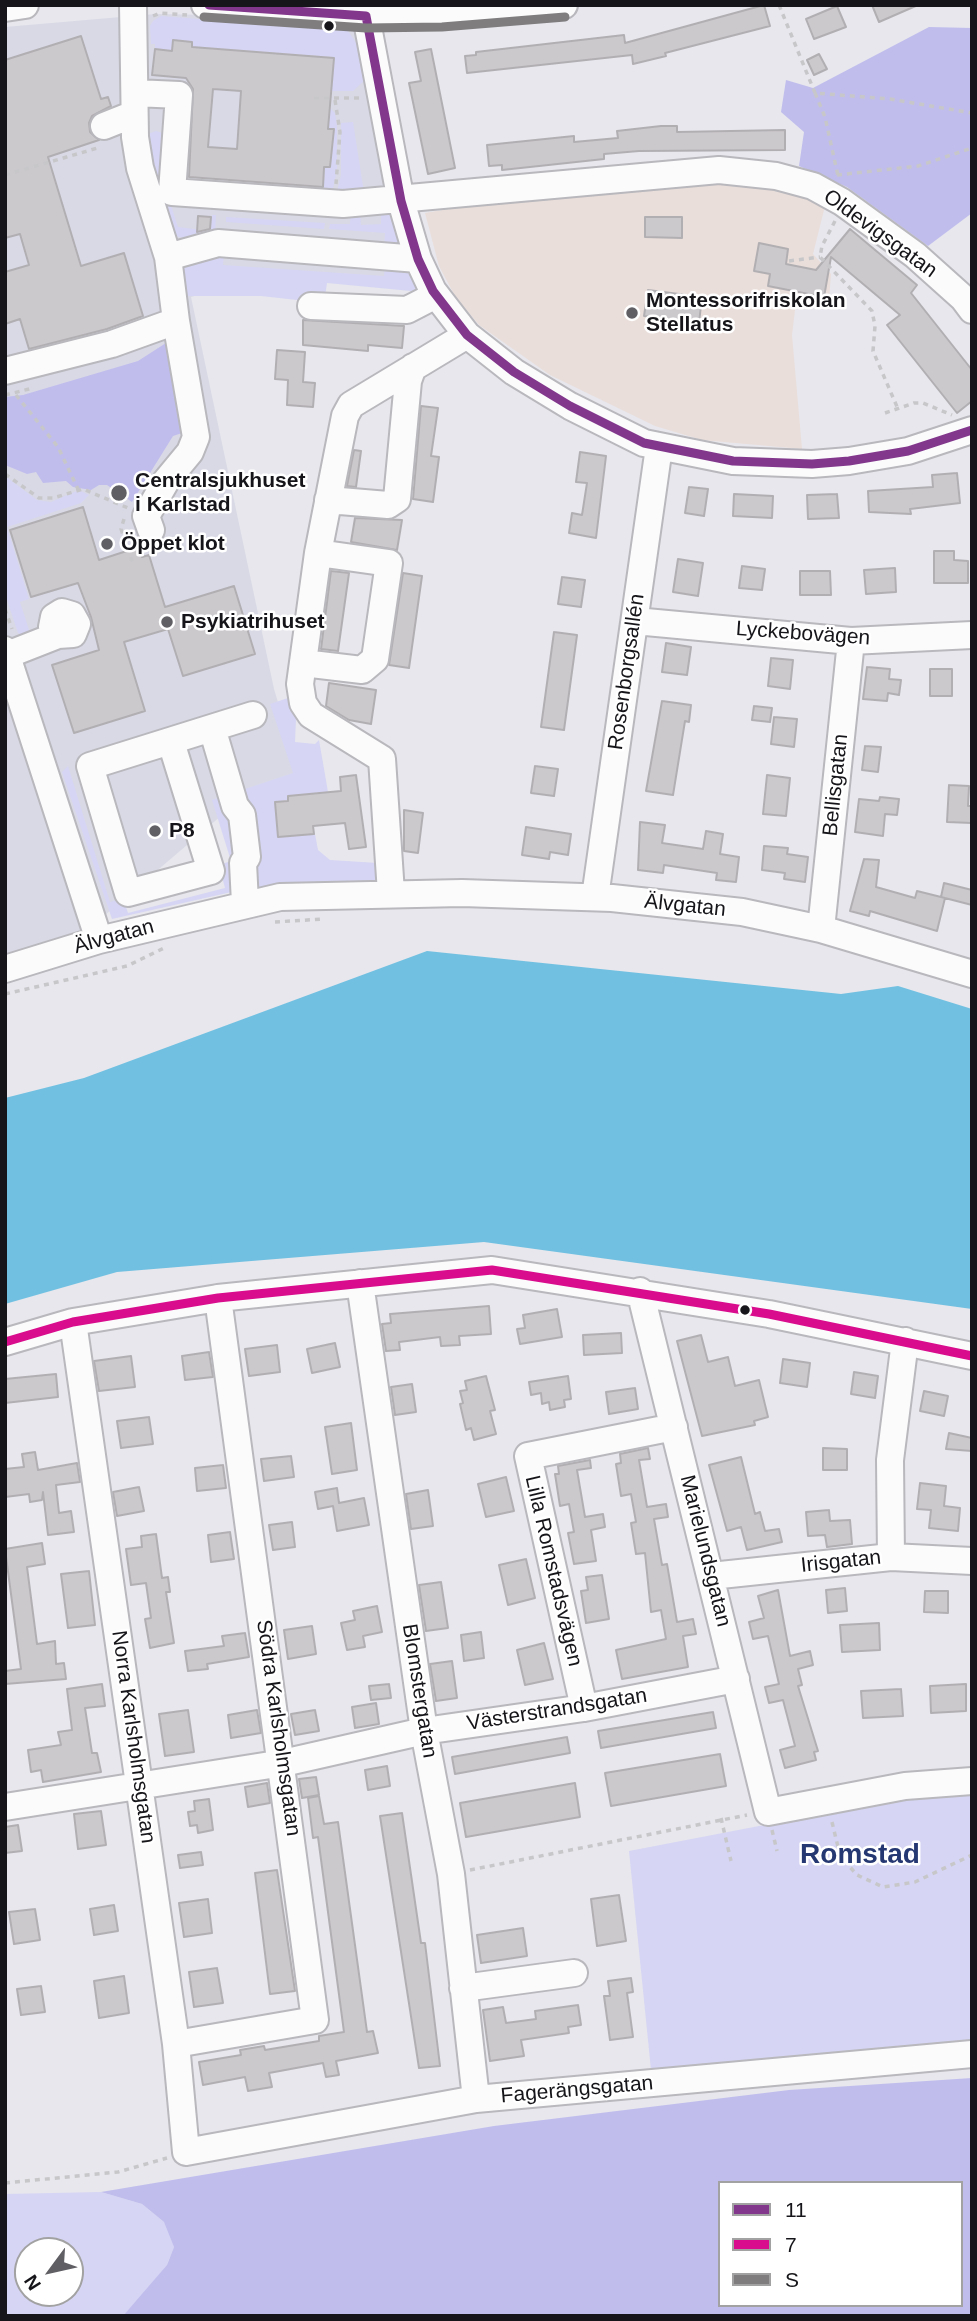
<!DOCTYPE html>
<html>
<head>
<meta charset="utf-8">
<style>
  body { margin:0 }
  #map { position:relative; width:977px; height:2321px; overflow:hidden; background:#e7e7ed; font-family:Helvetica,sans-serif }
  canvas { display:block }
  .frame { position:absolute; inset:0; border:7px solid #16161a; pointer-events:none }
  .legend { position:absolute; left:718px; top:2181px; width:245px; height:126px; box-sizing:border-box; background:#fff; border:2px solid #a2a2a3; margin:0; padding:9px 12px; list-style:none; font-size:21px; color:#16161a }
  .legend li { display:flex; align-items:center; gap:14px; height:35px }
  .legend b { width:35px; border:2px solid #a2a2a3 }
  .north { position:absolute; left:14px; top:2237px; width:70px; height:70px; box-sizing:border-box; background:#fff; border:2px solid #a2a2a3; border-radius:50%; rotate:237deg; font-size:19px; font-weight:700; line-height:28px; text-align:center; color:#16161a }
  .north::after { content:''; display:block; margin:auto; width:24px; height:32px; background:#5f5f64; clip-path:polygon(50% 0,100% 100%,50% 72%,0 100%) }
</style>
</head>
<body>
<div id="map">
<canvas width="977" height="2321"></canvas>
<div class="frame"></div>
<ul class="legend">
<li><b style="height:9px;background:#82378c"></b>11</li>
<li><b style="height:9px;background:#d80c8c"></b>7</li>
<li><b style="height:9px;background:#7f7d7e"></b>S</li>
</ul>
<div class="north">N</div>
</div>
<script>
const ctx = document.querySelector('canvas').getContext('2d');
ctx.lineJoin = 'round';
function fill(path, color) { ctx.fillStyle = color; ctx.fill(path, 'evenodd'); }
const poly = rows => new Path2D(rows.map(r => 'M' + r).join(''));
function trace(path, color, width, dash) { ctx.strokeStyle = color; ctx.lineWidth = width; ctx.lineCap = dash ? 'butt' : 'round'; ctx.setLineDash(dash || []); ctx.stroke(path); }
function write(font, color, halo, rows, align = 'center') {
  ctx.font = font + ' Helvetica,sans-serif'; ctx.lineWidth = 5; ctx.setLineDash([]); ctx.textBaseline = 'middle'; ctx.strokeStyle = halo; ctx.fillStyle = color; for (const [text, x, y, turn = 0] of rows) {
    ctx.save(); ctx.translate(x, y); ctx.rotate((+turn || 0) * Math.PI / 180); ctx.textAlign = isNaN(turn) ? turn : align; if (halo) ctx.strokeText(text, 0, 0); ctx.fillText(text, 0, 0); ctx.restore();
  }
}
fill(poly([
  [156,14,364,18,413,289,259,277,191,297,274,689,301,778,249,792,91,927,5,955,5,27]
]), '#d9d9e6');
fill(poly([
  [746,182,781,188,825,206,813,254,831,274,829,300,796,302,792,335,802,449,702,440,655,426,550,375,479,325,455,296,439,266,425,213,514,198,629,185]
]), '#eadeda');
fill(poly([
  [161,16,348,31,361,50,366,79,353,91,331,91,334,57,208,48,192,51,192,42,173,40,172,50,155,49,155,44,151,44,150,26,153,21],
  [330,108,335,113,337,126,337,170,331,197,323,197,325,167,330,167,334,129,328,128],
  [353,122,365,199,336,196,341,175,341,123],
  [156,131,163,133,166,190,178,227,210,231,212,215,216,215,215,235,189,240,173,235,151,168,145,135],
  [381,209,390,209,401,250,384,246,385,233,329,229,330,224,350,224,351,210,360,210,361,225,381,224],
  [226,217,325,223,324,229,226,222],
  [224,253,223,265,384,276,385,264,405,261,417,291,412,304,411,291,327,283,324,303,261,296,182,296,180,268,186,262],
  [5,476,37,500,51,502,79,490,89,495,81,503,7,527,29,599,20,602,30,633,22,635,18,633,5,594],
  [297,695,295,742,315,744,319,740,328,792,288,796,288,800,275,802,278,837,315,834,318,850,330,860,378,863,380,873,375,882,253,888,239,791,293,773,270,704],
  [68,766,110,902,123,898,128,913,225,888,219,865,231,861,212,800,224,796,233,843,236,891,112,919,62,772],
  [972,1794,972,2044,651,2070,629,1851,884,1802],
  [101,2192,142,2204,164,2222,170,2231,174,2247,167,2265,142,2298,123,2316,5,2316,5,2194],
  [28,2251,70,2251,70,2293,28,2293]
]), '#d6d5f4');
fill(poly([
  [929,27,972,28,972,213,928,246,847,187,799,166,804,132,781,112,786,80,813,88],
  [166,343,182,433,173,436,132,502,107,485,99,485,91,490,73,487,66,481,43,483,36,472,27,474,5,465,5,397,23,395,138,361],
  [972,2078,972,2316,123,2316,167,2265,174,2247,164,2222,142,2204,101,2192,494,2126,789,2090],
  [720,2183,961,2183,961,2305,720,2305]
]), '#c0bded');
fill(poly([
  [427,951,841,994,898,986,972,1009,972,1309,484,1242,117,1272,5,1304,5,1098,84,1078]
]), '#71c0e1');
const building = poly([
  [764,5,770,26,665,53,666,56,633,64,632,55,467,73,465,56,476,55,476,52,624,35,625,43,764,5],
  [872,5,918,5,879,22,872,5],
  [837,6,846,27,814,39,806,19,837,6],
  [81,36,101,99,108,97,111,106,92,116,89,123,90,132,99,140,48,157,81,266,124,253,143,316,107,329,29,349,20,319,5,324,5,272,29,265,20,234,5,238,5,60,81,36],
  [173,40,192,42,192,47,334,58,328,129,334,129,330,167,324,167,323,187,189,177,193,89,186,78,152,75,155,49,172,51,173,40],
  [213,89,241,91,237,149,208,147,213,89],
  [431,49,455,168,428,174,409,83,421,81,415,52,431,49],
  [819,54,827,69,814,75,807,60,819,54],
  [661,126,677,126,677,132,785,130,785,150,639,151,604,154,604,159,502,170,502,165,489,166,487,145,574,136,574,142,618,138,617,131,661,126],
  [198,216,211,217,210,229,197,232,198,216],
  [645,217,682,217,682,238,645,237,645,217],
  [850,229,917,285,911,293,972,370,972,401,957,413,887,325,900,315,831,257,824,297,768,286,770,274,754,271,759,243,788,249,786,264,816,270,850,229],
  [648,290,702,297,699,323,644,316,648,290],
  [303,320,404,326,402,348,368,345,368,351,303,345,303,320],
  [277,350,305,352,303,382,315,383,313,407,287,405,288,380,275,379,277,350],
  [421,406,438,408,431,456,439,457,433,502,413,499,421,406],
  [354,450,361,451,356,487,347,486,354,450],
  [580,452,606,456,596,538,569,533,572,513,582,515,587,483,576,482,580,452],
  [957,473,960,503,910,509,911,514,869,512,868,491,933,487,932,475,957,473],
  [689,487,708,489,704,516,685,513,689,487],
  [734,494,773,496,772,518,733,516,734,494],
  [837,494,839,518,808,519,807,495,837,494],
  [83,507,99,560,139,547,142,557,149,555,165,607,234,586,255,654,183,676,168,629,124,642,145,711,74,733,52,665,99,650,91,617,78,583,31,597,10,530,83,507],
  [355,518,402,520,397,550,351,542,355,518],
  [934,551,954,551,954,560,968,561,968,583,934,583,934,551],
  [678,559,703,563,698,596,673,592,678,559],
  [742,566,765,569,762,590,739,588,742,566],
  [895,568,896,592,866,594,864,570,895,568],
  [331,571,349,573,338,651,321,649,331,571],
  [800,571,830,571,831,595,800,595,800,571],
  [403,573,422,576,409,668,389,665,403,573],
  [562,577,585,580,581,607,558,604,562,577],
  [554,632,577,635,564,730,541,727,554,632],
  [666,643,691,647,687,675,662,672,666,643],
  [771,658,793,660,790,689,768,686,771,658],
  [867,667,890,669,889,679,901,680,899,695,888,693,887,701,863,699,867,667],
  [930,669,952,669,952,696,930,696,930,669],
  [329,683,376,690,371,724,349,720,326,706,329,683],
  [662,701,691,705,689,722,685,721,673,795,646,791,662,701],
  [754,706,772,708,770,722,752,720,754,706],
  [774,717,797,719,794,747,771,744,774,717],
  [865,746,881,747,878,772,862,770,865,746],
  [535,766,558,769,554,796,531,793,535,766],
  [356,775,366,847,349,849,345,823,313,826,314,834,278,837,275,802,288,801,288,796,341,791,340,777,356,775],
  [767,775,790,778,786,816,763,814,767,775],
  [949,785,969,786,968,806,972,806,972,823,947,822,949,785],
  [880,797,899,799,897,815,885,814,883,836,855,832,859,799,879,801,880,797],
  [404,810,423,813,418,853,404,851,404,810],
  [640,822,665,825,662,843,703,849,706,831,723,834,720,854,739,857,736,882,716,880,717,873,664,865,663,873,638,870,640,822],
  [526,827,571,834,568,855,550,852,549,859,522,855,526,827],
  [764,846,788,848,787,854,808,857,805,882,784,879,785,873,762,870,764,846],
  [864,859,879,860,876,887,915,898,917,891,945,898,937,931,870,911,869,916,850,911,864,859],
  [944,883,972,890,972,905,941,897,944,883],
  [489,1306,491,1334,459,1336,460,1345,441,1346,440,1337,399,1342,400,1350,386,1351,382,1324,391,1323,390,1314,489,1306],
  [557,1309,562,1337,520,1344,517,1329,525,1328,523,1315,557,1309],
  [621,1333,622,1353,584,1355,583,1335,621,1333],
  [701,1335,708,1362,728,1357,735,1386,759,1380,768,1417,754,1421,755,1425,702,1436,677,1341,701,1335],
  [335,1343,340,1367,312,1373,307,1349,335,1343],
  [277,1345,280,1372,249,1376,245,1349,277,1345],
  [209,1352,213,1377,185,1380,182,1356,209,1352],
  [131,1356,135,1387,99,1391,94,1361,131,1356],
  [783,1359,810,1363,807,1387,780,1383,783,1359],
  [854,1372,878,1376,875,1398,851,1394,854,1372],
  [56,1374,58,1397,5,1403,5,1379,56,1374],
  [486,1376,495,1410,490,1411,496,1434,474,1440,471,1428,466,1430,460,1404,463,1403,460,1391,467,1390,465,1381,486,1376],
  [568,1376,571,1399,564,1400,565,1407,550,1410,549,1402,542,1404,541,1393,531,1395,529,1382,568,1376],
  [412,1384,416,1412,395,1415,391,1387,412,1384],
  [635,1388,638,1409,609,1414,606,1392,635,1388],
  [924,1391,948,1396,944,1416,920,1411,924,1391],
  [149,1417,153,1444,121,1448,117,1421,149,1417],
  [351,1423,357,1470,332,1474,325,1427,351,1423],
  [949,1433,972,1438,972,1451,946,1449,949,1433],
  [648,1448,650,1459,639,1460,647,1507,666,1504,668,1517,654,1519,662,1565,667,1564,677,1622,693,1619,696,1634,683,1636,688,1667,622,1679,616,1650,666,1639,661,1610,651,1612,645,1553,636,1554,631,1523,636,1522,631,1494,621,1496,616,1464,621,1463,620,1454,648,1448],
  [823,1448,847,1449,847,1470,823,1470,823,1448],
  [35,1452,38,1470,77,1463,80,1482,56,1485,59,1513,71,1511,74,1532,48,1535,43,1492,42,1500,30,1502,29,1494,5,1497,5,1469,24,1467,22,1454,35,1452],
  [291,1456,294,1477,264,1481,261,1459,291,1456],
  [741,1457,755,1514,760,1512,765,1531,779,1529,782,1542,747,1550,741,1527,727,1531,709,1465,741,1457],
  [590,1460,591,1468,577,1470,585,1517,603,1514,605,1527,591,1530,596,1561,574,1564,568,1533,574,1532,569,1504,560,1506,555,1474,559,1474,558,1466,590,1460],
  [223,1465,226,1488,197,1491,195,1468,223,1465],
  [506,1477,514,1511,486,1517,478,1484,506,1477],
  [920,1483,946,1486,944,1506,960,1508,958,1531,929,1528,931,1510,917,1509,920,1483],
  [139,1487,144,1511,117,1516,113,1492,139,1487],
  [337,1488,339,1503,364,1498,369,1525,337,1531,333,1506,318,1509,315,1492,337,1488],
  [428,1490,433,1526,411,1529,406,1494,428,1490],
  [829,1510,830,1521,850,1520,852,1544,827,1547,825,1535,808,1536,806,1512,829,1510],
  [292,1522,295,1547,273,1550,269,1525,292,1522],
  [230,1532,234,1559,211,1562,208,1535,230,1532],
  [156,1534,162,1578,168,1577,170,1592,166,1592,174,1643,150,1648,145,1619,151,1618,146,1583,131,1585,126,1549,142,1547,141,1536,156,1534],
  [42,1543,45,1564,27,1567,37,1644,55,1641,56,1664,64,1663,66,1679,5,1684,5,1671,21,1669,5,1549,42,1543],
  [526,1559,535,1598,508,1605,499,1565,526,1559],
  [89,1571,95,1625,68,1628,61,1574,89,1571],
  [602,1575,609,1619,586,1623,581,1591,588,1590,586,1577,602,1575],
  [441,1582,448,1628,426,1631,419,1585,441,1582],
  [845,1588,847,1611,828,1613,826,1590,845,1588],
  [778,1590,790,1656,810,1651,813,1665,798,1669,802,1685,798,1686,818,1751,814,1752,816,1760,785,1768,780,1750,795,1746,783,1700,769,1703,765,1687,779,1684,768,1636,753,1639,749,1622,764,1618,758,1596,778,1590],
  [925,1591,948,1591,948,1613,924,1612,925,1591],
  [377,1606,382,1632,363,1636,365,1647,347,1650,341,1623,355,1620,353,1611,377,1606],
  [879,1623,880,1650,842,1652,840,1625,879,1623],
  [312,1626,316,1654,288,1659,284,1630,312,1626],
  [481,1632,484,1658,464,1661,461,1635,481,1632],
  [245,1633,249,1657,207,1664,208,1669,188,1671,185,1651,224,1646,222,1636,245,1633],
  [544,1643,553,1679,525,1685,517,1650,544,1643],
  [452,1661,457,1698,436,1701,430,1664,452,1661],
  [102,1684,105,1706,85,1708,92,1753,97,1753,101,1772,43,1782,41,1770,31,1772,28,1750,61,1745,58,1732,72,1730,67,1689,102,1684],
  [389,1684,391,1698,371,1700,369,1686,389,1684],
  [966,1684,966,1711,931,1713,930,1686,966,1684],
  [901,1689,903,1716,863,1718,861,1691,901,1689],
  [376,1703,379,1724,355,1728,352,1707,376,1703],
  [188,1710,194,1752,165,1756,159,1714,188,1710],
  [257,1710,261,1733,231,1738,228,1715,257,1710],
  [315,1710,319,1731,295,1735,291,1714,315,1710],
  [713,1712,716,1728,601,1748,598,1731,713,1712],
  [567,1737,570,1753,455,1774,452,1757,567,1737],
  [720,1754,726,1786,611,1806,605,1773,720,1754],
  [387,1766,390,1786,368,1790,365,1770,387,1766],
  [316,1777,319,1795,302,1798,299,1779,316,1777],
  [267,1783,270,1803,248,1807,245,1787,267,1783],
  [575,1783,580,1817,466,1837,460,1803,575,1783],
  [319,1796,324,1824,338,1822,367,2032,373,2031,378,2053,336,2061,339,2075,326,2077,323,2063,269,2073,272,2087,248,2091,245,2077,203,2085,199,2062,241,2055,240,2050,264,2046,265,2050,319,2041,319,2036,344,2032,318,1837,313,1838,308,1798,319,1796],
  [209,1799,213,1830,198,1833,197,1825,190,1826,188,1812,195,1811,194,1801,209,1799],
  [101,1811,106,1845,78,1849,74,1814,101,1811],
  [402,1813,421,1943,425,1943,440,2066,419,2068,380,1816,402,1813],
  [18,1825,22,1851,5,1853,5,1827,18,1825],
  [201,1852,203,1865,180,1868,178,1855,201,1852],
  [277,1870,295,1991,270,1994,255,1873,277,1870],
  [619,1895,626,1941,597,1946,591,1899,619,1895],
  [208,1899,212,1933,184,1937,179,1903,208,1899],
  [114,1905,118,1931,94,1935,90,1909,114,1905],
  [35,1909,40,1940,14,1944,9,1912,35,1909],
  [523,1928,527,1956,481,1963,477,1935,523,1928],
  [217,1968,223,2003,194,2007,189,1972,217,1968],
  [124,1976,129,2013,99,2018,94,1981,124,1976],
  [631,1978,633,1992,627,1993,633,2037,610,2040,604,1996,610,1996,608,1981,631,1978],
  [41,1986,45,2012,21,2015,17,1989,41,1986],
  [578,2005,581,2025,568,2027,569,2033,521,2040,524,2056,490,2061,483,2010,503,2007,506,2023,536,2019,535,2011,578,2005]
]);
fill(building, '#ccc9cd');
trace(building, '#b2afb3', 2);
const minor = poly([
  [205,5,366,16,441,15,564,5],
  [5,8,25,5],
  [366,16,401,201,418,259,433,291,467,335,514,372,570,406,644,443,733,461,812,464,849,461,908,451,972,430],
  [135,93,179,95,172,192,343,204,719,170,776,176,813,186,842,202,915,255,963,298,972,310],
  [104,126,134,114],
  [168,257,218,243,418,259],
  [311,306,407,310,436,295],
  [5,371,112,344,176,321,168,257,140,168,135,137,133,5],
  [328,500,388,505,397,499,408,381,413,367],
  [151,530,146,516,166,481,190,452,196,437,176,321],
  [635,621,851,641,972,635],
  [5,650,99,940],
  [7,655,58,635,73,634,77,624,72,615,62,612,54,617,52,627,58,635],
  [303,663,362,670,375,659,389,563,318,553],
  [212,728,235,806,242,815,247,857,243,863,245,903],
  [171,742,211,871,128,893,90,766,253,715],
  [391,893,382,759,311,715,303,703,300,684,318,553,345,416,351,405,467,335],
  [595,897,659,447],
  [821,929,851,641],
  [5,969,99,940,280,897,462,893,612,898,742,912,821,929,972,974],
  [360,1283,424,1731,451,1874,476,2099],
  [640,1291,768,1812,905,1786,972,1781],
  [73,1322,176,2044,186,2152,476,2099,972,2054],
  [5,1342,73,1322,218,1298,492,1270,769,1314,972,1356],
  [891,1557,890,1460,905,1341],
  [711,1576,891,1557,972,1561],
  [584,1708,528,1456,674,1427],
  [5,1807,283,1763,424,1731,584,1708,736,1679],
  [463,1988,574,1973],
  [176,2044,315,2020,218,1298]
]);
trace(minor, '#b8b8bd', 30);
trace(poly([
  [779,5,815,93,890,99,972,113],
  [153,16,160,13,187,15],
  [815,93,825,117,838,176],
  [314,98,361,98],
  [335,100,340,132,336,184],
  [5,175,101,147],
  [837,175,918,166,972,148],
  [835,221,822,246,820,257,872,311,875,326,873,351,898,409],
  [789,261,820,257],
  [5,395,33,388],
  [16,395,58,447,78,489],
  [885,413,914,403,923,403,952,415],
  [5,474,39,498,53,498,83,489,128,508],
  [124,519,121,529,133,564],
  [5,609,12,629],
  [275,922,323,919],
  [5,994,127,966,164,948],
  [721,1818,731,1861],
  [832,1822,838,1847,850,1867,857,1875,883,1887,915,1882,972,1855],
  [772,1830,777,1851],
  [470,1870,747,1815],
  [5,2183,118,2172,167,2158]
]), '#c7c7ca', 3.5, [5, 5]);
trace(minor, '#fbfbfc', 26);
trace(poly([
  [209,5,366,16],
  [366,16,401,201,418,259,433,291,467,335,514,372,570,406,644,443,733,461,812,464,849,461,908,451,972,430]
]), '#82378c', 9);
trace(poly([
  [5,1342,73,1322,218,1298,492,1270,769,1314,972,1356]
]), '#d80c8c', 9);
trace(poly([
  [204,17,366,28,442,27,565,17]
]), '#7f7d7e', 9);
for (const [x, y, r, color] of [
  [329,26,6,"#16161a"],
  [632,313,7,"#5f5f64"],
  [119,493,9,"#5f5f64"],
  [107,544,7,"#5f5f64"],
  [167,622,7,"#5f5f64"],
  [155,831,7,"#5f5f64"],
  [745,1310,6,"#16161a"]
]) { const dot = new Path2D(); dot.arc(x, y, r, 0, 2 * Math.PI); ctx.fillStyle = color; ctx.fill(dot); trace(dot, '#fff', 2.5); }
write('21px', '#16161a', '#fff', [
  ["Oldevigsgatan",880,234,36],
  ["Lyckebovägen",803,634,4],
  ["Rosenborgsallén",627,672,-82],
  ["Bellisgatan",836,785,-84],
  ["Älvgatan",685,906,6],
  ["Älvgatan",114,937,-15],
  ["Marielundsgatan",705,1551,76],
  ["Irisgatan",841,1562,-6],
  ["Lilla Romstadsvägen",553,1571,77],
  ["Blomstergatan",419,1691,81],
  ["Västerstrandsgatan",557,1710,-9],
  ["Södra Karlsholmsgatan",278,1728,82],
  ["Norra Karlsholmsgatan",133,1737,82],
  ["Fagerängsgatan",577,2090,-5]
]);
write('bold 21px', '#16161a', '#fff', [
  ["Montessorifriskolan",646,301],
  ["Stellatus",646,325],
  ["Centralsjukhuset",135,481],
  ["i Karlstad",135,505],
  ["Öppet klot",121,544],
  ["Psykiatrihuset",181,622],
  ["P8",169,831]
], 'left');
write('bold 28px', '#263871', '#fff', [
  ["Romstad",860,1855]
]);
</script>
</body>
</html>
